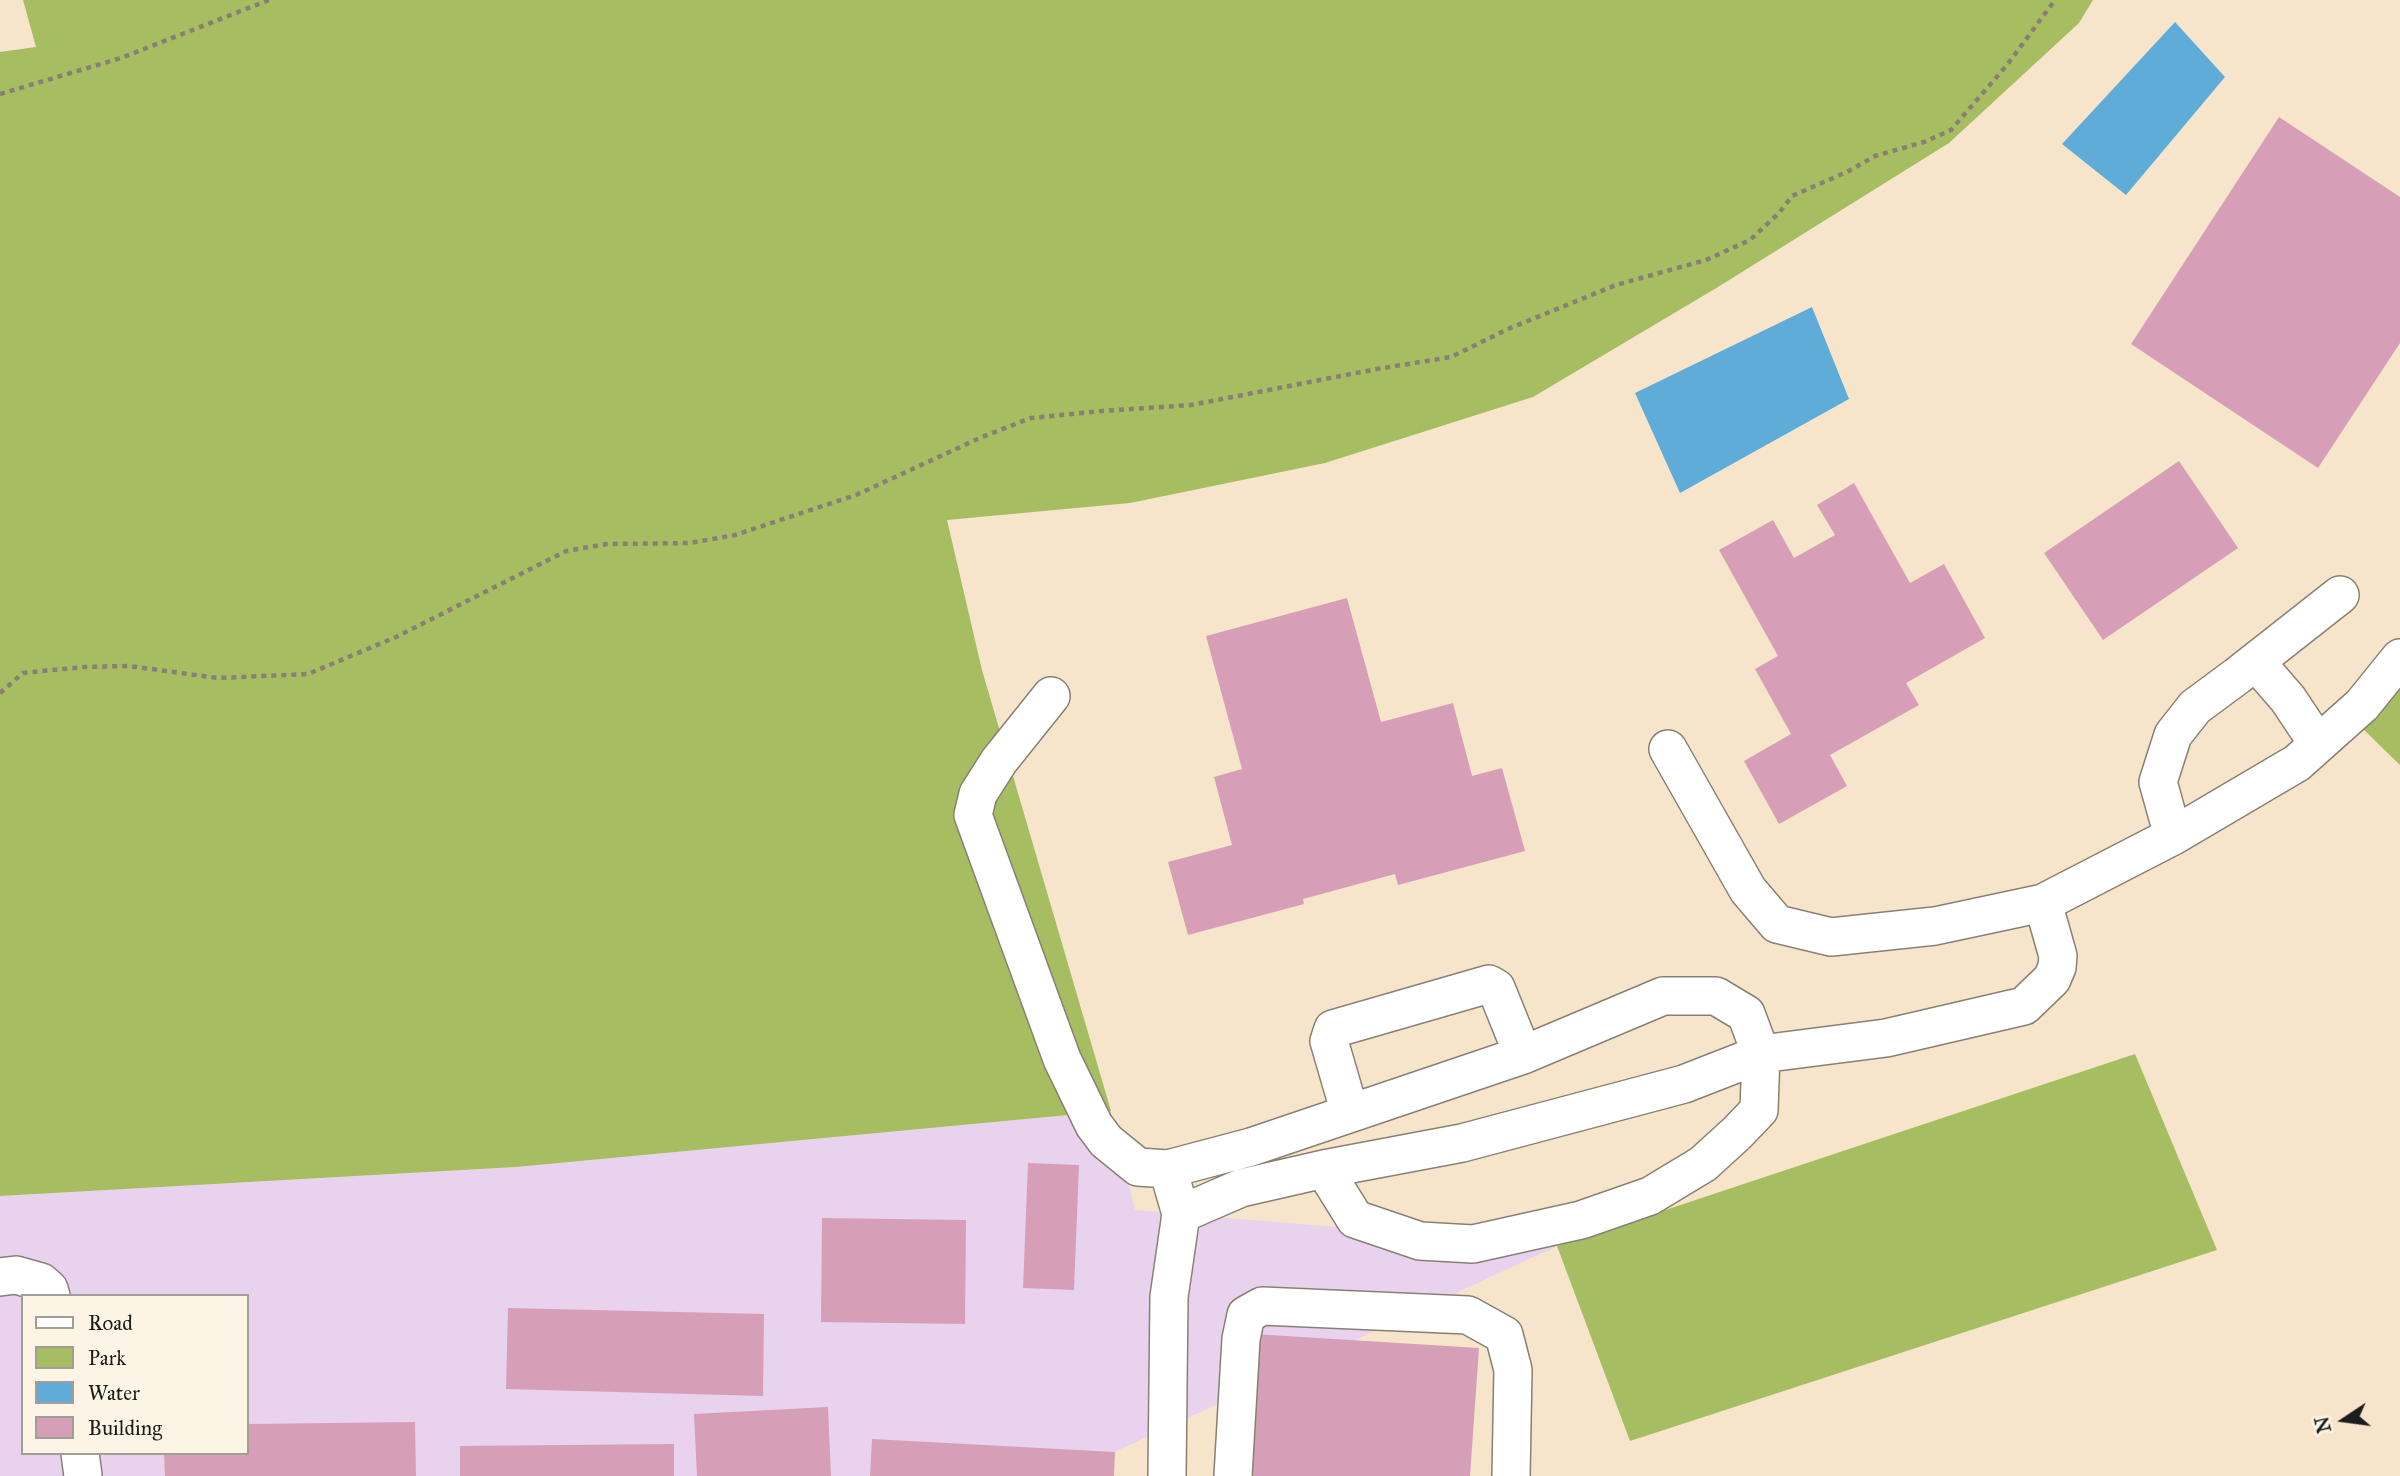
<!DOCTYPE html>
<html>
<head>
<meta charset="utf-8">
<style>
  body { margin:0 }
  #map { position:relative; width:2400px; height:1476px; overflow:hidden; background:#f6e5cb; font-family:"IM FELL Great Primer",serif }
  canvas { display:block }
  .legend { position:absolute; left:21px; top:1294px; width:228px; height:161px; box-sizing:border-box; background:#fcf5e5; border:2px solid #a29e95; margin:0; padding:9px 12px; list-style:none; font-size:21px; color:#1c1c1c }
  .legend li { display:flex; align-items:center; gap:14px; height:35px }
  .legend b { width:35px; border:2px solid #a29e95 }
  .north { position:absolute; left:2309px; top:1385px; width:70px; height:70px; -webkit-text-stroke:5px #fcf5e5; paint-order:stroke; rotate:257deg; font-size:19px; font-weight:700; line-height:28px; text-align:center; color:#1c1c1c }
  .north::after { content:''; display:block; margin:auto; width:24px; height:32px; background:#1c1c1c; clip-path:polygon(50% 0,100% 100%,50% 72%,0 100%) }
</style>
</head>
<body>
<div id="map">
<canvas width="2400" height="1476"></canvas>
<ul class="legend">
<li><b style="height:9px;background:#fff"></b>Road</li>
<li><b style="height:19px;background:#a6bd62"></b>Park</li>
<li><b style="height:19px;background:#5facd9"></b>Water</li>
<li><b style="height:19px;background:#d69fb7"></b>Building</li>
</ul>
<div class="north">N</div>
</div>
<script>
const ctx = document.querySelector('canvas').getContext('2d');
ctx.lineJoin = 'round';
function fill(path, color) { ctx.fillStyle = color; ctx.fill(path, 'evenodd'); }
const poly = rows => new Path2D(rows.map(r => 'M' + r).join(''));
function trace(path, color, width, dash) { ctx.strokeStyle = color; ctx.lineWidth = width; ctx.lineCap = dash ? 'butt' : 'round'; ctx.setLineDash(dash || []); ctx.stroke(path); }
fill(poly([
  [1111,1111,1135,1210,1557,1246,1063,1476,0,1476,0,1196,516,1167],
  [23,1296,247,1296,247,1453,23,1453]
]), '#e8d2ee');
fill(poly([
  [23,0,2093,0,2079,23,1949,143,1718,287,1533,397,1325,463,1130,503,947,520,982,670,1111,1111,516,1167,0,1196,0,52,36,47],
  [2400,682,2400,765,2363,729],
  [2135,1054,2217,1250,1630,1441,1557,1246]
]), '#a6bd62');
fill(poly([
  [2175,22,2225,77,2126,195,2062,144],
  [1812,307,1849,399,1680,493,1635,393]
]), '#5facd9');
fill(poly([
  [2279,117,2400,197,2400,343,2318,468,2131,344],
  [2179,461,2238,548,2103,640,2044,553],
  [1854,483,1910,583,1944,564,1985,638,1906,683,1919,705,1830,755,1847,786,1779,824,1744,761,1791,734,1755,669,1778,656,1719,550,1773,520,1794,558,1835,535,1817,505],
  [1347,598,1381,722,1453,703,1472,776,1502,768,1525,851,1398,885,1395,874,1303,899,1304,904,1188,935,1168,862,1232,845,1214,777,1242,769,1206,636],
  [1028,1163,1079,1165,1074,1290,1023,1288],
  [822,1218,966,1220,965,1324,821,1322],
  [508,1308,764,1314,763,1396,506,1389],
  [1253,1334,1479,1348,1470,1476,1246,1476],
  [828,1407,831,1476,697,1476,694,1414],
  [415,1422,416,1476,165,1476,164,1453,247,1453,247,1424],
  [872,1439,1115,1452,1114,1476,870,1476],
  [674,1444,674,1476,460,1476,460,1446]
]), '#d69fb7');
const minor = poly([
  [2256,662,2288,699,2318,744],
  [1051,696,999,761,978,794,973,815,1062,1059,1094,1125,1106,1141,1138,1167,1168,1169],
  [1668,749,1748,890,1777,924,1831,937,1935,926,2043,903,2173,836,2297,763,2362,705,2400,658],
  [2173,836,2158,782,2173,735,2195,707,2237,676,2340,595],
  [1350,1113,1329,1041,1333,1029,1489,984,1496,988,1523,1055],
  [1181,1214,1241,1188,1324,1169,1462,1143,1684,1084,1761,1054,1886,1038,2024,1006,2052,979,2057,967,2058,956,2043,903],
  [0,1277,16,1275,41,1282,49,1289,51,1296],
  [80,1453,83,1476],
  [1167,1476,1169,1297,1181,1214,1168,1169,1251,1147,1523,1055,1663,996,1716,996,1746,1014,1761,1054,1759,1110,1737,1133,1703,1164,1650,1196,1581,1220,1473,1244,1420,1241,1355,1219,1324,1169],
  [1233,1476,1241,1339,1246,1315,1262,1306,1468,1315,1504,1335,1513,1370,1511,1476]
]);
trace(minor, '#898074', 40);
trace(poly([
  [0,94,121,58,269,0],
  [0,693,23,673,84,667,129,666,218,678,308,674,396,637,566,551,607,544,690,543,735,535,856,495,982,437,1031,418,1102,411,1191,405,1377,369,1451,357,1508,329,1616,285,1706,260,1750,240,1779,213,1792,196,1847,172,1875,156,1924,142,1951,130,2007,65,2055,0]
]), '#898074', 4.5, [5, 5]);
trace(minor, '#fff', 37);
</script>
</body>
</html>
